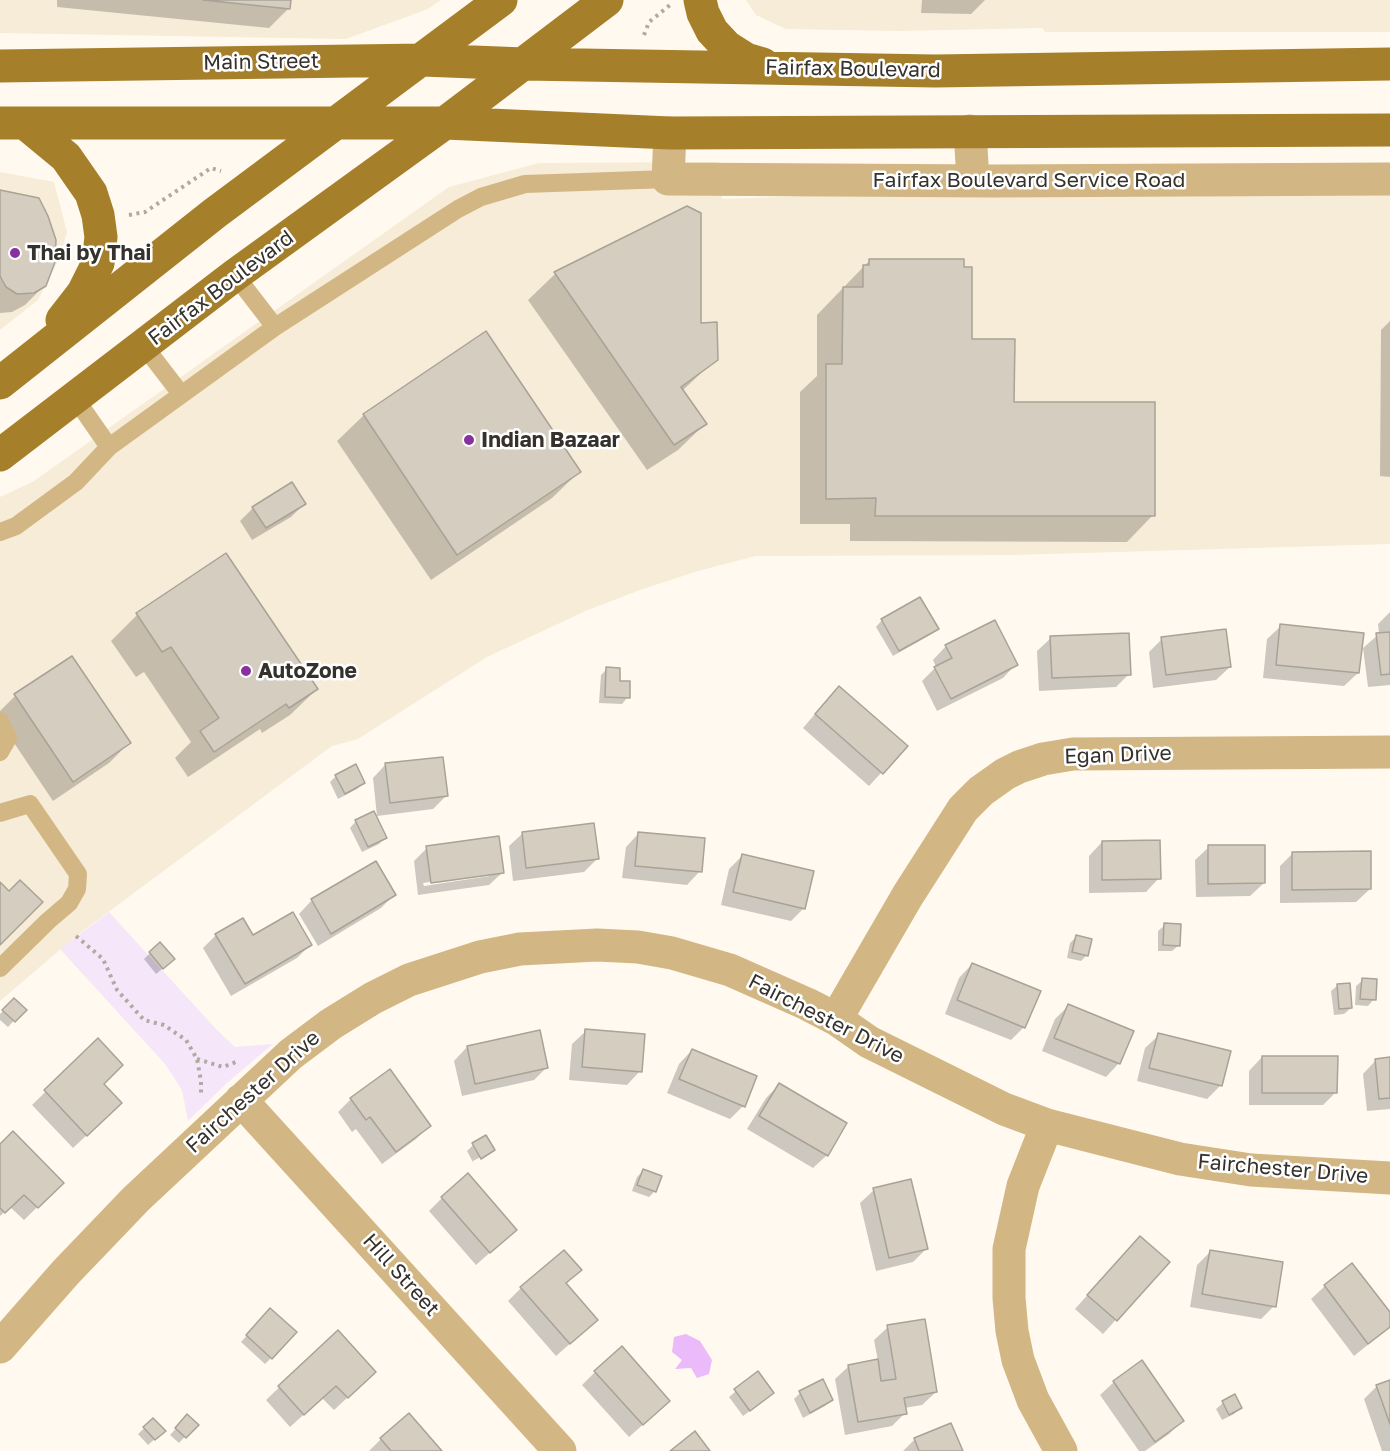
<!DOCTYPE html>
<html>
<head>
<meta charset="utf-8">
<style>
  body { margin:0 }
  canvas { display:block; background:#fff9ef }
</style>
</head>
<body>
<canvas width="1390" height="1451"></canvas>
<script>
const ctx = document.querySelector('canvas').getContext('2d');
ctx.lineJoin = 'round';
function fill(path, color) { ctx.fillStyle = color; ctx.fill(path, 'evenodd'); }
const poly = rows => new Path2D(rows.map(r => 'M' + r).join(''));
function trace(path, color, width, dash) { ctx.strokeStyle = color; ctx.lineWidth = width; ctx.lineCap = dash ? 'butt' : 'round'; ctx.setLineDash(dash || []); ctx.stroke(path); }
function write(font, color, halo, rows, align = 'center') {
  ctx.font = font + ' "Golos Text",sans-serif'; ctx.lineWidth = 5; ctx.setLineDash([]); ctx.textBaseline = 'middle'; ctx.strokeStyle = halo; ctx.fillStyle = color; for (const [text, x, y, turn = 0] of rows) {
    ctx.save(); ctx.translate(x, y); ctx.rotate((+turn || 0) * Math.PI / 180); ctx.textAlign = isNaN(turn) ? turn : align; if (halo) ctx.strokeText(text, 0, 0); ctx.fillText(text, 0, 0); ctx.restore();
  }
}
fill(poly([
  [0,0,441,0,428,9,346,39,0,33],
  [746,0,1390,0,1390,32,1045,32,1042,28,899,31,786,29,756,15],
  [719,162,722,199,945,191,1390,193,1390,544,1015,555,756,556,698,571,640,590,588,610,487,657,358,739,332,746,76,936,0,1001,0,497,34,481,449,187,539,163],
  [0,172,54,182,67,232,59,259,38,300,0,330]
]), '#f7ecd8');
fill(poly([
  [109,912,216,1029,235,1047,273,1044,227,1083,188,1121,182,1090,165,1064,60,949]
]), '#f6e6fa');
fill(poly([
  [686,1334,700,1341,712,1360,709,1374,697,1378,691,1368,675,1369,682,1360,672,1352,674,1337]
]), '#ebbafa');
fill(poly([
  [57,0,290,0,289,8,269,28,57,7],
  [922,0,985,0,971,14,921,13],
  [0,192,45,285,25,305,12,312,0,313],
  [687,207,700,325,716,359,682,391,705,424,678,450,647,470,528,300,555,274],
  [870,260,970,341,1012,404,1153,515,1127,542,850,541,850,524,800,524,800,392,817,376,817,315],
  [1390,321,1390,477,1380,476,1381,330],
  [485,333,579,472,552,498,431,580,337,441,364,415],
  [304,504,291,517,252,540,240,521,253,508],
  [1390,612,1390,685,1368,687,1363,648,1379,634,1378,624],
  [137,615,317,689,290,715,262,733,260,729,188,777,175,758,191,742,144,672,136,677,111,641],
  [882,620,937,628,930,635,893,656,876,627],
  [994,622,1016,664,1003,678,937,711,922,681,936,667,933,660,946,646],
  [1281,626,1358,673,1344,686,1263,678,1267,639],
  [1051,638,1129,674,1116,687,1039,691,1037,651],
  [1162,639,1230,667,1216,680,1153,688,1149,652],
  [607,669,628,697,622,704,599,703,601,675],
  [15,696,129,743,109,763,53,801,0,722,0,711],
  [826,701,906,746,869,786,803,728],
  [386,764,446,796,433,809,377,816,373,778],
  [336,776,363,783,357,789,338,799,330,782],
  [356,821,385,838,379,844,362,852,350,828],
  [523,833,597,859,584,872,513,881,509,846],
  [639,833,700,871,687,885,622,878,626,847],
  [1102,842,1159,878,1146,892,1089,893,1089,856],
  [1209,847,1264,883,1250,896,1196,897,1195,860],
  [427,848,503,872,489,885,418,895,414,861],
  [490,873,490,876,424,886,423,883],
  [1293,853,1370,889,1356,902,1280,903,1280,866],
  [742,856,804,908,791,921,721,905,729,869],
  [394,895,381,908,318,946,299,914,312,900],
  [1165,925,1179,945,1172,951,1158,951,1158,931],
  [216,935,253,937,310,945,297,958,231,996,203,948],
  [1077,936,1087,955,1081,961,1067,958,1070,943],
  [150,953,167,965,156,974,144,959],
  [972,964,1024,1027,1011,1040,945,1014,959,978],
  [1363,980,1374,999,1368,1006,1355,1005,1356,986],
  [1338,985,1351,1008,1344,1014,1334,1015,1331,991],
  [14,1000,24,1010,8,1027,0,1020,0,1014],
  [1068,1006,1119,1063,1106,1077,1042,1051,1055,1019],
  [586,1031,640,1071,627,1085,569,1080,572,1044],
  [1159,1035,1229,1052,1220,1086,1207,1099,1137,1081,1145,1048],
  [98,1040,107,1116,73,1148,32,1105],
  [467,1047,547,1067,534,1080,462,1096,454,1061],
  [692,1050,743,1106,730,1119,667,1093,679,1064],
  [1262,1057,1336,1092,1323,1105,1249,1105,1249,1071],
  [1390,1059,1390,1109,1367,1111,1363,1074,1376,1060],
  [779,1085,827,1155,813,1168,747,1129,766,1098],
  [351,1099,429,1126,416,1139,382,1164,356,1129,352,1132,338,1112],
  [473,1145,493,1150,488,1155,488,1153,473,1161,474,1164,467,1151],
  [0,1146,62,1183,24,1220,10,1207,0,1216],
  [643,1171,655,1191,649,1197,632,1191,637,1177],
  [874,1190,926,1249,913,1262,876,1271,860,1203],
  [442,1198,515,1230,476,1265,429,1211],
  [1127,1251,1168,1262,1103,1334,1075,1309],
  [1210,1252,1274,1306,1261,1319,1190,1307,1197,1265],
  [1352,1265,1390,1315,1390,1327,1354,1356,1311,1299,1325,1286],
  [580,1270,565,1285,582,1333,556,1356,508,1301,521,1288],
  [264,1316,271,1358,265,1364,241,1342],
  [888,1327,936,1392,922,1405,904,1408,905,1413,892,1426,845,1435,835,1379,849,1366,878,1361,874,1340],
  [337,1332,361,1385,334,1410,322,1398,290,1427,266,1400],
  [1142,1362,1182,1421,1169,1434,1145,1451,1139,1451,1100,1395,1114,1382],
  [595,1372,655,1414,629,1437,582,1385],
  [758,1373,766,1399,743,1416,729,1397],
  [1390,1381,1390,1451,1382,1451,1364,1399,1377,1386],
  [800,1393,832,1400,825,1406,803,1418,794,1399],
  [1235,1396,1241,1407,1234,1414,1222,1420,1216,1409,1223,1403],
  [409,1415,440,1451,369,1451,381,1439],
  [153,1420,164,1431,148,1445,138,1434],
  [181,1423,196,1425,179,1443,170,1435],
  [950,1425,961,1451,903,1451,914,1440]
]), '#0003');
const building = poly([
  [203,0,291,0,290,9,203,0],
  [0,190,39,198,48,216,56,240,55,262,46,286,34,293,17,294,6,287,0,276,0,190],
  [687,206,701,213,701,323,717,322,718,360,681,387,707,424,674,445,554,272,687,206],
  [869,259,964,259,964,267,972,267,972,339,1015,339,1014,402,1155,402,1155,516,875,516,876,498,826,499,826,364,842,364,843,287,863,287,863,265,869,265,869,259],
  [486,331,581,472,457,555,363,414,486,331],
  [292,482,306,504,266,528,252,507,292,482],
  [226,553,318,689,289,708,286,704,214,752,200,731,219,718,171,647,162,652,136,613,226,553],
  [920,597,939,629,899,651,881,619,920,597],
  [995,620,1018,665,951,699,934,667,952,658,945,645,995,620],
  [1280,624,1364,633,1359,673,1276,665,1280,624],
  [1226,629,1231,667,1166,675,1161,637,1226,629],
  [1390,632,1390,674,1381,675,1376,633,1390,632],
  [1129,633,1131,675,1052,678,1050,636,1129,633],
  [72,656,131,743,73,782,14,694,72,656],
  [606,667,620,668,620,681,630,681,630,698,605,697,606,667],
  [839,686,908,746,883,774,815,714,839,686],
  [443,757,448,796,390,803,385,763,443,757],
  [356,764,365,783,345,794,335,775,356,764],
  [374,811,387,838,368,847,355,820,374,811],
  [594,823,599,859,526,868,522,832,594,823],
  [638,832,705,838,702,872,635,866,638,832],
  [499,836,504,873,431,883,426,846,499,836],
  [1160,840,1161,879,1102,880,1102,841,1160,840],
  [1208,845,1265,845,1265,883,1208,884,1208,845],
  [1371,851,1371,889,1292,890,1292,852,1371,851],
  [742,854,814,871,805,909,733,892,742,854],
  [376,861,396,895,331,934,311,899,376,861],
  [20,880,43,902,0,945,0,882,9,891,20,880],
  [293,912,312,945,245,984,215,934,243,918,253,935,293,912],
  [1164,923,1181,924,1180,946,1163,945,1164,923],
  [1076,935,1092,939,1088,956,1072,952,1076,935],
  [160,942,175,959,163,969,149,952,160,942],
  [972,963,1041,991,1025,1028,957,1000,972,963],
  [1362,978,1377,979,1376,1000,1360,999,1362,978],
  [1350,983,1352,1008,1339,1009,1337,984,1350,983],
  [14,998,27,1010,15,1022,2,1010,14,998],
  [1068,1004,1134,1031,1120,1064,1054,1038,1068,1004],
  [585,1029,645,1034,642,1072,582,1067,585,1029],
  [540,1030,548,1068,475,1084,467,1046,540,1030],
  [1158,1033,1231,1051,1222,1086,1149,1068,1158,1033],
  [98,1038,123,1065,104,1084,122,1103,87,1136,44,1090,98,1038],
  [692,1049,757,1076,745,1107,679,1079,692,1049],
  [1262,1056,1338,1056,1337,1093,1262,1093,1262,1056],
  [1390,1057,1390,1098,1379,1099,1375,1059,1390,1057],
  [390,1069,431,1126,396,1152,370,1117,366,1120,350,1098,390,1069],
  [779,1083,847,1123,828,1156,759,1116,779,1083],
  [13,1131,64,1183,38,1208,24,1195,5,1213,0,1208,0,1144,13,1131],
  [486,1135,495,1150,481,1159,472,1143,486,1135],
  [643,1169,662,1176,656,1192,637,1185,643,1169],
  [468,1173,517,1230,490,1253,441,1197,468,1173],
  [911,1179,928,1249,889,1258,873,1188,911,1179],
  [1140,1236,1170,1262,1117,1321,1087,1295,1140,1236],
  [564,1250,582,1270,566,1283,598,1320,570,1344,520,1287,564,1250],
  [1210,1250,1283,1262,1276,1307,1202,1294,1210,1250],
  [1352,1263,1390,1312,1390,1327,1368,1344,1324,1285,1352,1263],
  [270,1308,297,1332,272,1359,246,1335,270,1308],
  [925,1319,937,1392,904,1398,907,1414,858,1422,848,1365,878,1359,881,1381,896,1379,887,1325,925,1319],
  [338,1330,376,1372,348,1398,336,1386,304,1415,278,1386,338,1330],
  [622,1346,670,1401,643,1425,594,1371,622,1346],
  [1142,1360,1184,1421,1155,1442,1113,1381,1142,1360],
  [758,1371,774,1393,750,1411,734,1389,758,1371],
  [823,1379,833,1400,810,1413,799,1391,823,1379],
  [1390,1380,1390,1424,1376,1385,1390,1380],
  [1235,1394,1242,1408,1229,1415,1222,1401,1235,1394],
  [409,1413,442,1451,391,1451,380,1438,409,1413],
  [187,1414,199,1425,186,1438,175,1428,187,1414],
  [153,1418,166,1431,155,1440,143,1427,153,1418],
  [951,1423,963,1451,919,1451,914,1438,951,1423],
  [695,1431,710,1451,670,1451,695,1431]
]);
fill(building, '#d4cdc0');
trace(building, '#a9a296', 1.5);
trace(poly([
  [644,35,649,22,670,5],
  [129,215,145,212,211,168,221,171],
  [76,936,103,959,117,990,144,1020,164,1025,186,1040,197,1059,201,1081,201,1095],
  [197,1059,223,1067,236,1062]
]), '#afaaa2', 4, [3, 4.5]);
trace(poly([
  [235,275,275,327],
  [144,346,181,394],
  [75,398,109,447],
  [0,532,16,526,76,482,109,447,275,327,458,209,481,197,525,184,668,179],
  [0,721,8,738,0,752],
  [0,813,30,804,78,874,77,889,69,903,48,921,0,968]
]), '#d2b785', 18);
trace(poly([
  [970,131,973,180],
  [670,133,668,179,993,181,1390,179],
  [836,1019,908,895,963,809,981,791,1005,774,1019,767,1043,759,1073,754,1390,752],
  [241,1100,560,1451],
  [1047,1125,1023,1186,1009,1249,1009,1298,1012,1331,1018,1360,1033,1400,1061,1451],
  [0,1347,66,1272,136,1199,291,1054,331,1024,373,998,409,980,480,957,520,949,597,945,638,947,672,953,730,970,807,1004,836,1019,869,1042,1004,1109,1047,1125,1180,1159,1251,1170,1390,1178]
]), '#d2b785', 33);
trace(poly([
  [700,0,703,13,712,31,727,47,746,59,763,64],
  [0,66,423,60,524,64,935,71,1390,64],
  [0,123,445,123,670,133,1390,130],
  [26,124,66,157,91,193,98,215,101,237,98,263,83,293,62,320],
  [0,383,215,213,501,0],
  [0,455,235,275,445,123,607,0]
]), '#a67f2b', 33);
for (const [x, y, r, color] of [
  [15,253,6,"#87309e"],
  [469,440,6,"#87309e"],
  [246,671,6,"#87309e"]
]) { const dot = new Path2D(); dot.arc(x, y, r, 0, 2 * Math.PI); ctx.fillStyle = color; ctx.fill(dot); trace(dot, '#fff', 2); }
write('21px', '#35322d', '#fff', [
  ["Main Street",261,62,-1],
  ["Fairfax Boulevard",853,69,1],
  ["Fairfax Boulevard Service Road",1029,180],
  ["Fairfax Boulevard",221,288,-37],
  ["Egan Drive",1118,755,-2],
  ["Fairchester Drive",826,1019,27],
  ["Fairchester Drive",253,1092,-42],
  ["Fairchester Drive",1283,1169,5],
  ["Hill Street",401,1275,48]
]);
write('bold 21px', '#35322d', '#fff', [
  ["Thai by Thai",27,253],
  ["Indian Bazaar",481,440],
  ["AutoZone",258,671]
], 'left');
</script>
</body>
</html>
